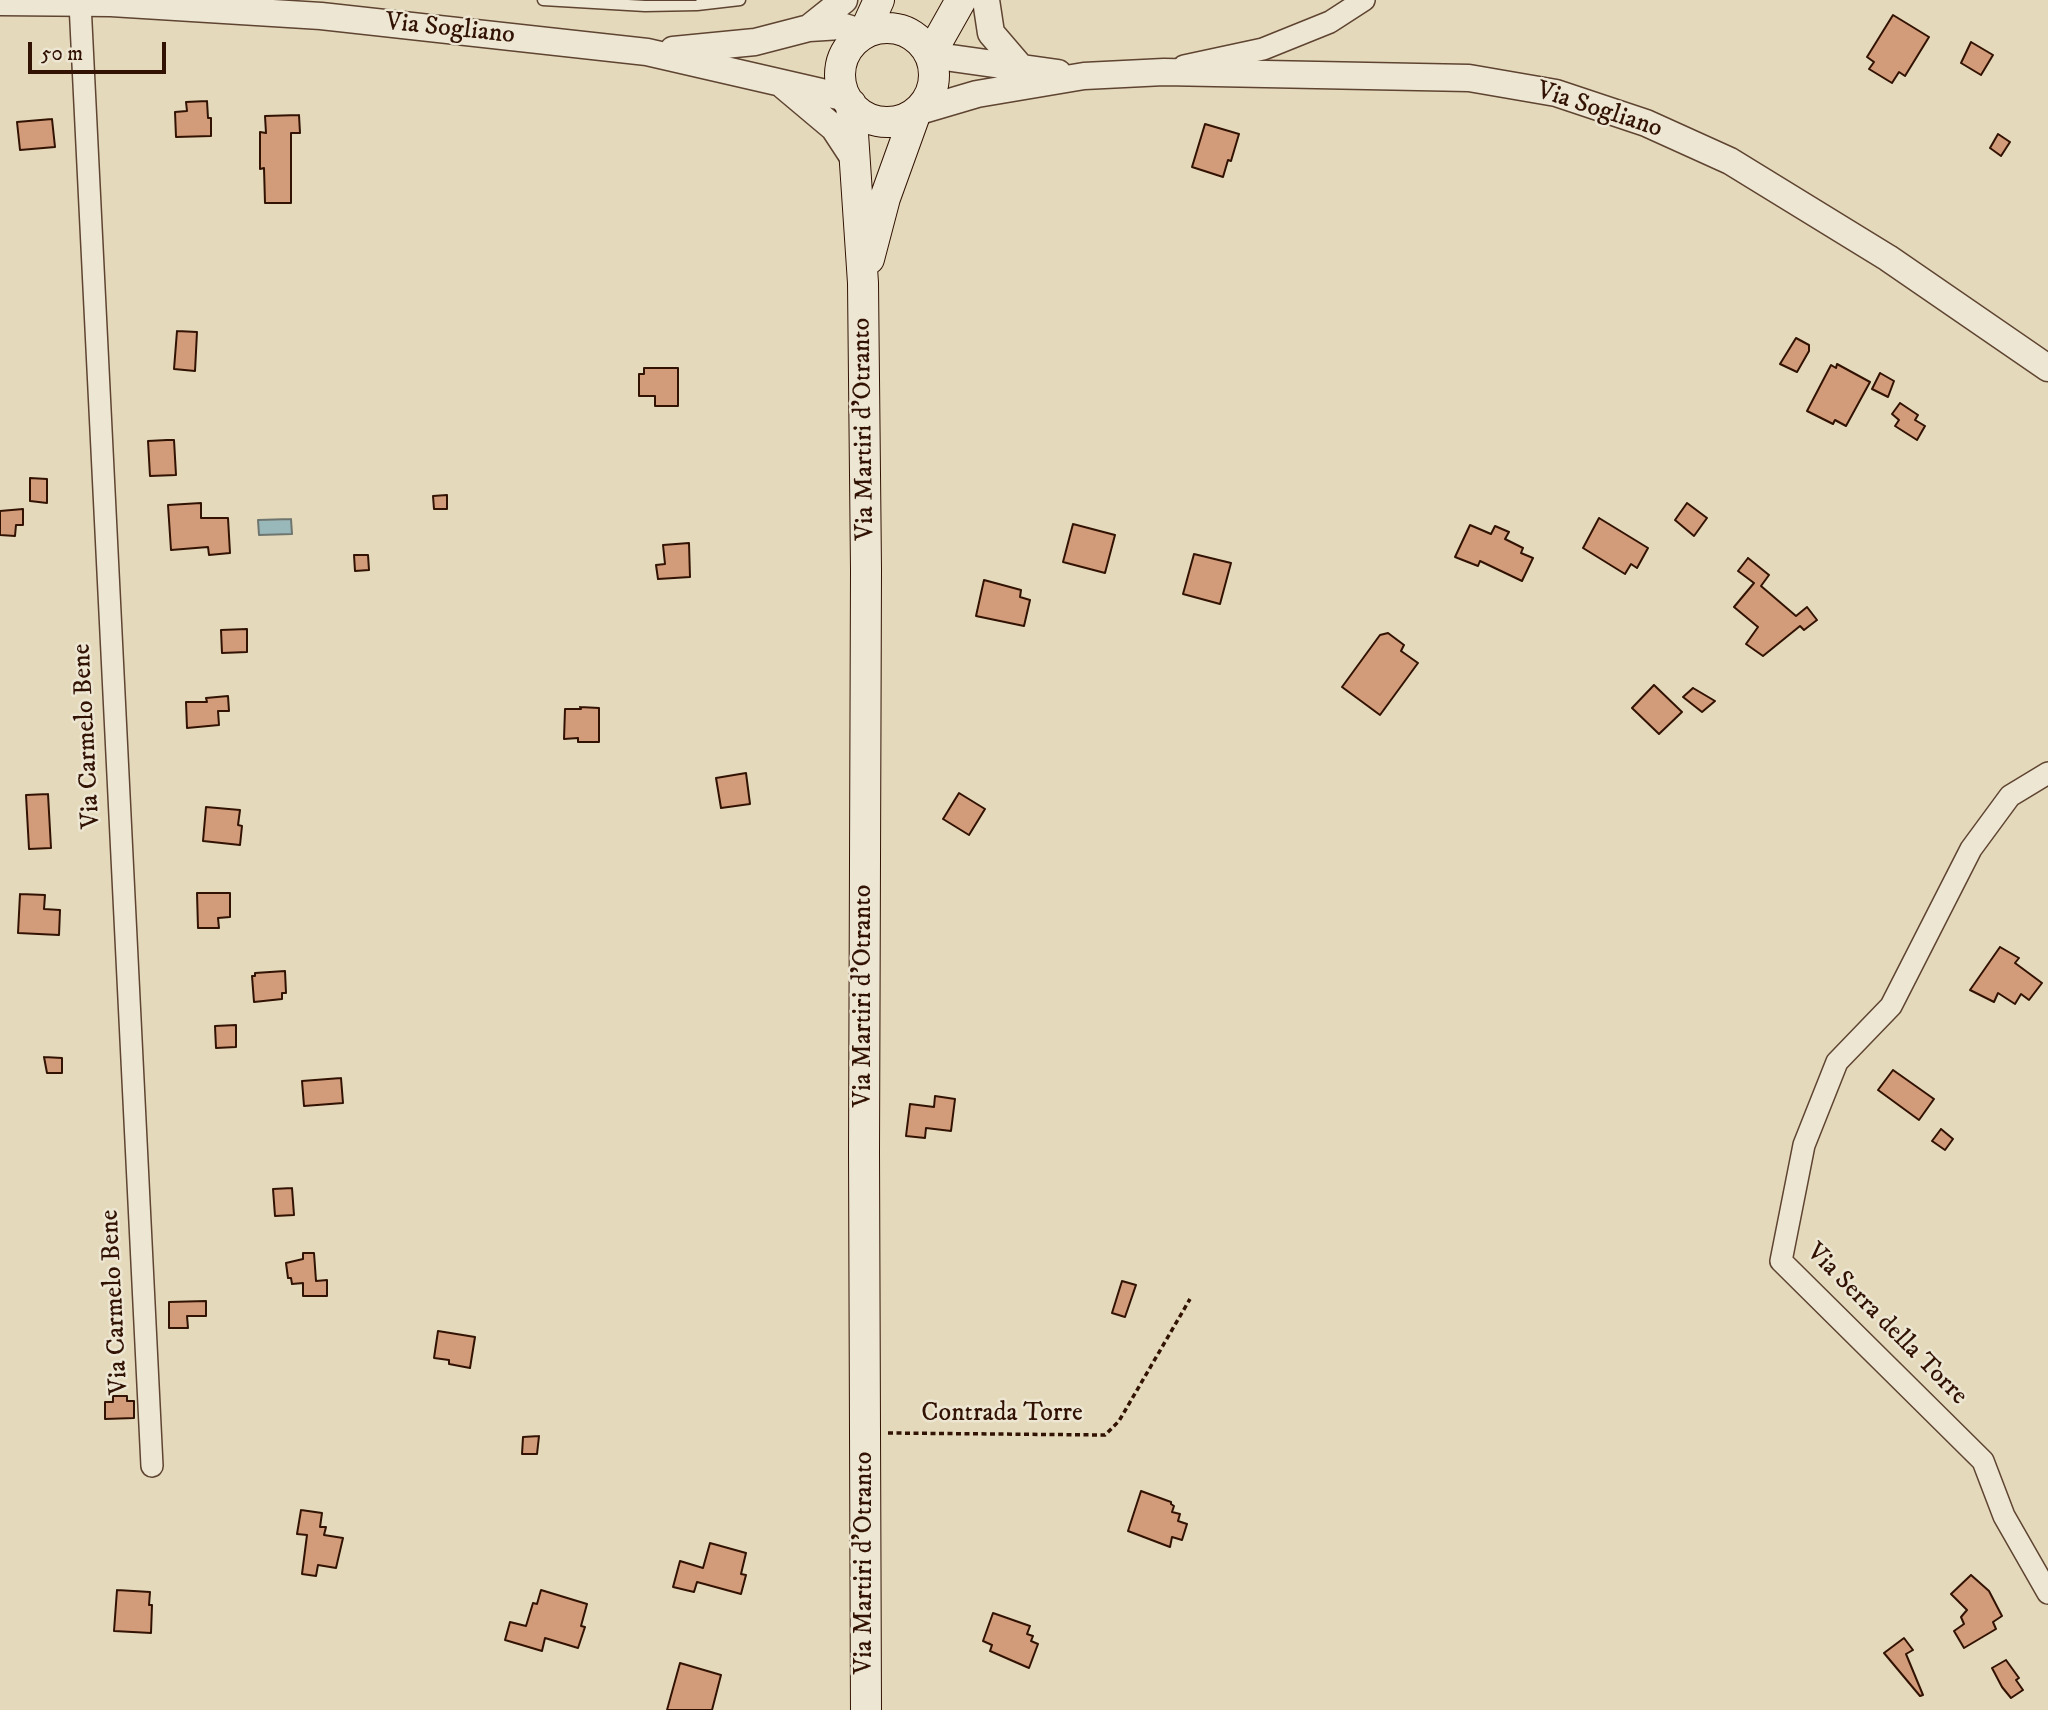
<!DOCTYPE html>
<html>
<head>
<meta charset="utf-8">
<style>
  body { margin:0 }
  #map { position:relative; width:2048px; height:1710px; overflow:hidden; background:#e4d9bb; font-family:"IM FELL DW Pica",serif }
  canvas { display:block }
  .scale { position:absolute; left:28px; top:42px; width:138px; height:32px; box-sizing:border-box; border:4px solid #321303; border-top:0; padding-left:9px; font-size:21px; line-height:24px; white-space:nowrap; color:#321303; -webkit-text-stroke:5px #ede6d3; paint-order:stroke }
</style>
</head>
<body>
<div id="map">
<canvas width="2048" height="1710"></canvas>
<div class="scale">50 m</div>
</div>
<script>
const ctx = document.querySelector('canvas').getContext('2d');
ctx.lineJoin = 'round';
function fill(path, color) { ctx.fillStyle = color; ctx.fill(path, 'evenodd'); }
const poly = rows => new Path2D(rows.map(r => 'M' + r).join(''));
function trace(path, color, width, dash) { ctx.strokeStyle = color; ctx.lineWidth = width; ctx.lineCap = dash ? 'butt' : 'round'; ctx.setLineDash(dash || []); ctx.stroke(path); }
function write(font, color, halo, rows, align = 'center') {
  ctx.font = font + ' "IM FELL DW Pica",serif'; ctx.lineWidth = 5; ctx.setLineDash([]); ctx.textBaseline = 'middle'; ctx.strokeStyle = halo; ctx.fillStyle = color; for (const [text, x, y, turn = 0] of rows) {
    ctx.save(); ctx.translate(x, y); ctx.rotate((+turn || 0) * Math.PI / 180); ctx.textAlign = isNaN(turn) ? turn : align; if (halo) ctx.strokeText(text, 0, 0); ctx.fillText(text, 0, 0); ctx.restore();
  }
}
const water = poly([
  [291,519,292,534,259,535,258,520,291,519]
]);
fill(water, '#98b8b9');
trace(water, '#6f7670', 2);
const building = poly([
  [1893,15,1929,37,1905,76,1899,72,1892,83,1869,69,1874,62,1867,57,1893,15],
  [1971,42,1993,55,1981,75,1961,63,1971,42],
  [207,101,208,118,211,118,211,136,176,137,175,112,187,111,186,102,207,101],
  [299,115,300,133,291,133,291,203,265,203,264,168,260,169,260,132,266,133,265,116,299,115],
  [52,119,55,147,20,150,17,122,52,119],
  [1205,124,1239,134,1231,161,1228,160,1223,177,1192,167,1205,124],
  [1998,134,2010,142,2001,156,1990,148,1998,134],
  [177,331,197,332,195,371,174,369,177,331],
  [1796,338,1809,345,1809,351,1797,372,1780,364,1796,338],
  [1837,364,1870,382,1846,426,1835,420,1833,424,1807,411,1831,365,1836,368,1837,364],
  [644,368,678,368,678,406,655,406,655,396,639,396,639,374,644,374,644,368],
  [1880,373,1894,381,1888,397,1872,389,1880,373],
  [1900,403,1918,415,1915,420,1925,426,1917,440,1895,426,1899,420,1892,414,1900,403],
  [167,440,174,440,176,475,150,476,148,441,167,440],
  [30,478,47,479,47,503,30,501,30,478],
  [447,495,447,509,434,509,433,496,447,495],
  [201,503,201,518,228,518,230,553,209,555,208,547,171,550,168,505,201,503],
  [1687,503,1707,518,1694,536,1675,520,1687,503],
  [23,509,23,525,16,525,15,536,0,535,0,511,23,509],
  [1599,518,1648,548,1637,568,1631,564,1625,574,1583,548,1599,518],
  [1073,524,1115,535,1105,573,1063,562,1073,524],
  [1470,525,1491,534,1495,526,1509,532,1505,539,1523,548,1521,553,1533,558,1522,581,1480,561,1478,566,1455,557,1470,525],
  [689,543,690,577,658,579,656,565,665,564,663,545,689,543],
  [1194,554,1231,563,1220,604,1183,594,1194,554],
  [354,555,368,555,369,570,355,571,354,555],
  [1748,558,1769,575,1761,586,1796,616,1807,607,1817,620,1804,630,1800,626,1763,656,1746,644,1758,627,1734,607,1754,583,1738,571,1748,558],
  [984,580,1021,590,1020,597,1030,600,1024,626,976,616,984,580],
  [247,629,247,652,222,653,221,630,247,629],
  [1388,633,1404,645,1401,651,1418,663,1380,715,1342,687,1380,635,1388,633],
  [1654,685,1682,712,1659,734,1632,708,1654,685],
  [1693,688,1715,701,1702,712,1683,697,1693,688],
  [228,696,229,711,218,711,219,725,187,728,186,702,207,702,206,698,228,696],
  [580,707,599,708,599,742,578,742,578,738,564,739,565,709,581,709,580,707],
  [746,773,750,804,721,808,716,778,746,773],
  [959,793,985,809,969,835,943,819,959,793],
  [48,794,51,848,29,849,26,795,48,794],
  [206,807,240,810,238,825,242,826,240,845,203,841,206,807],
  [197,893,230,893,230,917,218,918,219,928,198,928,197,893],
  [20,894,45,895,44,909,60,910,59,935,18,933,20,894],
  [2000,947,2019,958,2015,963,2042,983,2029,1000,2021,994,2015,1004,1998,993,1994,1002,1970,990,2000,947],
  [285,971,286,993,282,993,282,999,254,1002,252,976,255,976,255,973,285,971],
  [236,1025,236,1047,216,1048,215,1026,236,1025],
  [44,1057,62,1058,62,1073,47,1073,44,1057],
  [1893,1070,1934,1099,1919,1120,1878,1090,1893,1070],
  [341,1078,343,1103,304,1106,302,1081,341,1078],
  [935,1096,955,1099,951,1131,926,1128,925,1138,906,1136,910,1104,934,1107,935,1096],
  [1941,1129,1953,1139,1945,1150,1932,1141,1941,1129],
  [292,1188,294,1215,275,1216,273,1189,292,1188],
  [303,1253,314,1253,316,1281,327,1280,327,1296,303,1296,303,1283,292,1284,291,1278,288,1278,286,1263,303,1259,303,1253],
  [1122,1281,1136,1285,1125,1317,1112,1313,1122,1281],
  [206,1301,206,1316,187,1316,188,1328,169,1328,169,1302,206,1301],
  [438,1331,475,1337,470,1368,449,1364,449,1360,434,1358,438,1331],
  [113,1396,127,1396,127,1401,134,1401,134,1418,105,1419,105,1402,113,1402,113,1396],
  [539,1436,537,1454,522,1454,523,1437,539,1436],
  [1141,1491,1171,1502,1171,1504,1174,1506,1172,1512,1180,1514,1178,1521,1187,1524,1182,1540,1172,1537,1170,1547,1128,1531,1141,1491],
  [301,1510,322,1513,320,1527,326,1527,324,1535,343,1538,336,1568,318,1565,316,1576,302,1574,307,1535,297,1534,301,1510],
  [710,1543,746,1553,741,1574,746,1575,741,1594,697,1582,694,1592,673,1587,680,1561,703,1568,710,1543],
  [1971,1575,1989,1591,2002,1616,1993,1622,1996,1629,1964,1648,1954,1631,1964,1624,1961,1617,1967,1610,1951,1594,1971,1575],
  [117,1590,150,1592,149,1605,152,1605,151,1633,114,1631,117,1590],
  [541,1590,587,1604,581,1626,585,1627,578,1648,545,1638,542,1651,505,1640,510,1622,526,1626,533,1603,537,1604,541,1590],
  [993,1613,1030,1626,1027,1634,1033,1636,1031,1641,1038,1644,1029,1668,990,1651,992,1645,983,1641,993,1613],
  [1904,1638,1913,1650,1906,1654,1923,1695,1920,1696,1884,1653,1904,1638],
  [2006,1660,2019,1678,2016,1680,2023,1690,2011,1698,2002,1687,1992,1668,2006,1660],
  [680,1663,721,1675,712,1710,667,1710,680,1663]
]);
fill(building, '#d29b79');
trace(building, '#321303', 2);
const service = poly([
  [543,0,645,6,697,5,740,0]
]);
const minor = poly([
  [80,3,152,1466],
  [1184,66,1263,49,1330,22,1364,0],
  [2048,773,2010,796,1971,849,1891,1006,1837,1062,1804,1145,1781,1261,1983,1461,2004,1516,2048,1593]
]);
const tertiary = poly([
  [986,0,991,33,1021,68],
  [0,2,111,3,321,16,647,52,847,98],
  [809,28,844,0],
  [673,50,755,42,809,28,841,26,864,33],
  [930,55,1058,73],
  [784,86,834,128,853,157],
  [916,112,977,94,1084,76,1164,72,1469,78,1556,93,1646,123,1730,161,1888,258,2048,368]
]);
const secondary = poly([
  '840 75a47 47 0 1 1 94 0a47 47 0 1 1-94 0Z',
  [864,33,879,0],
  [930,55,961,0],
  [851,104,863,283,866,570,864,1151,866,1710],
  [869,259,885,198,916,112]
]);
trace(service, '#5e4431', 13);
trace(minor, '#5e4431', 24);
trace(tertiary, '#5e4431', 29);
trace(secondary, '#321303', 32);
trace(poly([
  [888,1433,1105,1435,1119,1421,1190,1299]
]), '#321303', 3.5, [5, 3.5]);
trace(service, '#ede6d3', 10);
trace(minor, '#ede6d3', 21);
trace(tertiary, '#ede6d3', 26);
trace(secondary, '#ede6d3', 30);
write('26px', '#321303', '#ede6d3', [
  ["Via Sogliano",450,30,6],
  ["Via Sogliano",1599,111,18],
  ["Via Martiri d'Otranto",865,429,-91],
  ["Via Carmelo Bene",88,736,-93],
  ["Via Martiri d'Otranto",865,996,-90],
  ["Via Carmelo Bene",116,1302,-93],
  ["Via Serra della Torre",1886,1325,45],
  ["Contrada Torre",1002,1415],
  ["Via Martiri d'Otranto",866,1563,-90]
]);
</script>
</body>
</html>
